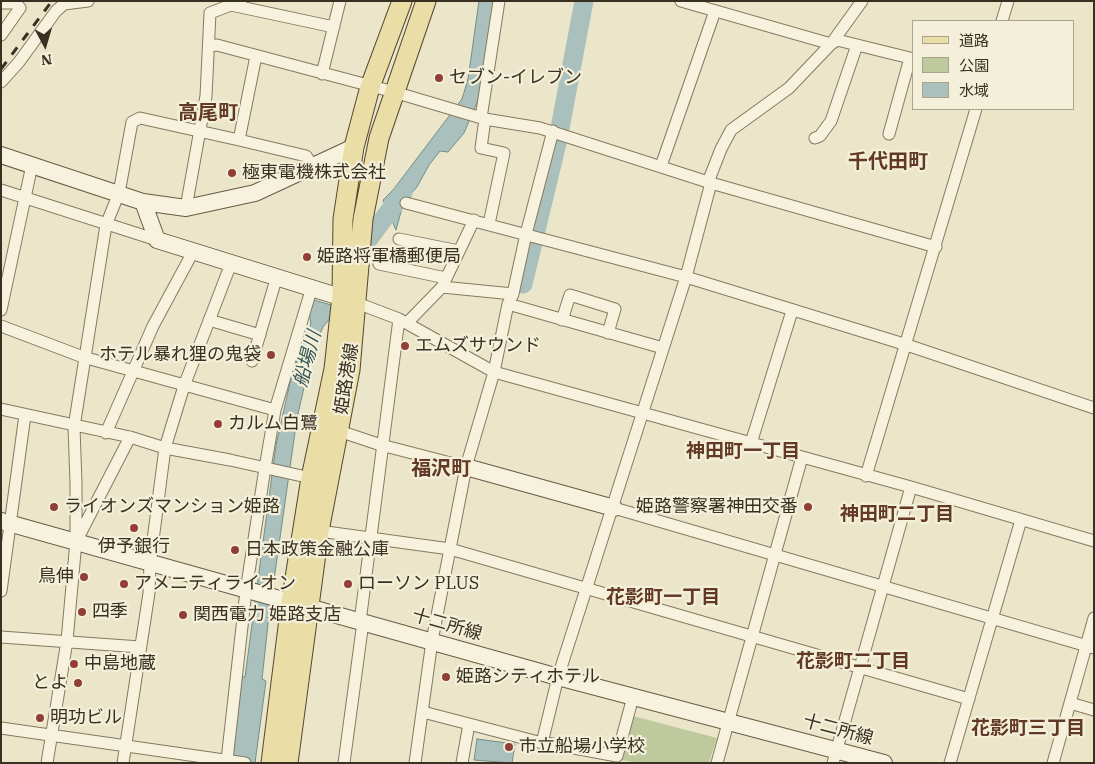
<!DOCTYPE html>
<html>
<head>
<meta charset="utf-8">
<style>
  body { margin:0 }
  #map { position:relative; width:1095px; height:764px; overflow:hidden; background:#ebe5ca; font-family:"IBM Plex Serif","Noto Sans JP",serif }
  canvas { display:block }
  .frame { position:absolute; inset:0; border:2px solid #393022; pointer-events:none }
  .legend { position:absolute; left:912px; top:20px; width:162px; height:90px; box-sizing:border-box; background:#f3efd9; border:1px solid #a9a390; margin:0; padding:6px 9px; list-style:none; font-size:15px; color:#393022 }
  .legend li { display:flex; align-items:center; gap:10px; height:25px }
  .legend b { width:25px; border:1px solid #a9a390 }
  .north { position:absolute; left:20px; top:20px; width:50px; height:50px; -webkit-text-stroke:4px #f3efd9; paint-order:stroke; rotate:174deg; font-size:14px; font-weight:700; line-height:20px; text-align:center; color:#393022 }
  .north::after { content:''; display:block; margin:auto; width:18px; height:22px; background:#393022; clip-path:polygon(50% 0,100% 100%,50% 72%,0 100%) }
</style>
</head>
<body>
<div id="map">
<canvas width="1095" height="764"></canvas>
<div class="frame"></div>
<ul class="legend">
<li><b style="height:6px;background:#eadda6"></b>道路</li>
<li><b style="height:14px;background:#bfc99e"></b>公園</li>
<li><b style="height:14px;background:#aac0bc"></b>水域</li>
</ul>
<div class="north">N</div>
</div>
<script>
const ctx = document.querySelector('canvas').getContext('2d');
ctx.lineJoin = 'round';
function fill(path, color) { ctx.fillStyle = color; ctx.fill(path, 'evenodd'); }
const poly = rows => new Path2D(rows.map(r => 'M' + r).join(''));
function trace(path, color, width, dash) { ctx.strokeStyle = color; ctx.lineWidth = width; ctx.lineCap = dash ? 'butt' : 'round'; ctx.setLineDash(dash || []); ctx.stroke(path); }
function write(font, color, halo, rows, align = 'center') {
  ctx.font = font + ' "IBM Plex Serif","Noto Sans JP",serif'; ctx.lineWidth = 4.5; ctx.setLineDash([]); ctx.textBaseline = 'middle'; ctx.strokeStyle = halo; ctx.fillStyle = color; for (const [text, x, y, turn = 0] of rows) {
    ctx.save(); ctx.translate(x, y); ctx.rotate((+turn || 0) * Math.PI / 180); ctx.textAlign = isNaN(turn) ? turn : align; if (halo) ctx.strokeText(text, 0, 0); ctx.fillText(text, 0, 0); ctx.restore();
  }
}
fill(poly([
  [633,716,717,738,709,763,638,763,621,760]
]), '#bfc99e');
const water = poly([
  [479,1,496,1,481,93,464,133,448,152,440,151,429,165,417,187,404,201,396,230,383,200,393,190,462,99,468,79,479,1],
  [311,299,331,305,335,312,323,327,313,349,297,418,269,615,262,679,266,681,255,763,232,763,242,677,245,677,276,445,292,374,311,324,309,312,311,299],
  [477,739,515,744,512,763,474,760,477,739]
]);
fill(water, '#aac0bc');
trace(water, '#718e8b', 1);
trace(poly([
  [355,257,403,193],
  [523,284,558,139,584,1]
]), '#aac0bc', 19);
const street = poly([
  [681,1,831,44],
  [1,3,16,3,20,8,1,35],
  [231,5,334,27],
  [1002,21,1008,1],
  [831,44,837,40,914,59],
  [209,46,217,45,394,92,485,119,540,128,711,183,936,247],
  [322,74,340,1],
  [1,82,19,62,56,11,64,4,88,1],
  [481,118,499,1],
  [485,119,481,148,504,153,489,224],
  [889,134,910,58],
  [815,138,820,136,831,121,857,45],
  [239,140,256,56],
  [661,166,715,11],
  [1,190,157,240],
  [406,203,686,277,907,345,1094,408],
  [186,208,206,96,210,13,241,1],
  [399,239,459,251],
  [379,264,446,278],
  [442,287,513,294],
  [357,303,399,319,494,372,911,487,1094,541],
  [508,304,663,348],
  [1,310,32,165],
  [209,320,260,335],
  [562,320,570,295,615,309,608,333],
  [407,323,442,287,474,220],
  [1,326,83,357,275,410],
  [252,361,277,276],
  [1,409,130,437,165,448,230,460,311,478],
  [339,431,381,445,466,467],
  [106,433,153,326,194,250],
  [751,443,792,311],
  [866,476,976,109],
  [614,508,1094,648],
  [319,531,450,549,969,699],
  [78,538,130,437],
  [1,591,25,415],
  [360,622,399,319],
  [1,637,140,647],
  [1070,703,1094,710],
  [423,712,542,743,558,677,686,277,711,183,710,177,721,149,731,130,789,88,831,44,862,1],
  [1,728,245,763],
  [541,742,617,756,633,697],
  [227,760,246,591,265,468,275,410,312,287],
  [47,763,67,641,76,541,76,483,74,427,106,225,119,193,132,122,140,118,239,140,306,156,313,166],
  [123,763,149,593,150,563,165,448,184,386,232,261],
  [344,763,363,622],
  [415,763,432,641,466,467,494,372,508,304,513,294,526,234,553,131],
  [462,763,469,724],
  [717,763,802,457],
  [833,763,911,487],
  [950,763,1021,520],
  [1053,763,1094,618]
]);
const secondary = poly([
  [1,155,143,202,186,208,255,193,354,147],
  [143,202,157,240,353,301],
  [466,467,614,508],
  [1,521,558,677,884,763]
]);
const primary = poly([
  [271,763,291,603,311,478,334,369,342,296,343,219,354,147,370,87,402,1],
  [288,763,319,531,350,370,363,219,379,138,426,1]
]);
trace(street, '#877960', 13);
trace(secondary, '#695a43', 18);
trace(primary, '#554733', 21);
trace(street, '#f7f2dd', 11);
trace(secondary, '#f7f2dd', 16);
trace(primary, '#eadda6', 19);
trace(poly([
  [1,69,52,1]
]), '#393022', 3, [9, 9]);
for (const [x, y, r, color] of [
  [439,78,5,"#913f35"],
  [232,173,5,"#913f35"],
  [307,257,5,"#913f35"],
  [405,346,5,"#913f35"],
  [271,355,5,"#913f35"],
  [218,424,5,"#913f35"],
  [54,507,5,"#913f35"],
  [808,507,5,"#913f35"],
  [134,528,5,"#913f35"],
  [235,550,5,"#913f35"],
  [84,577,5,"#913f35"],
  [124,584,5,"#913f35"],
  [348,584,5,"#913f35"],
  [82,612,5,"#913f35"],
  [183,615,5,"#913f35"],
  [74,664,5,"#913f35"],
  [446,677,5,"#913f35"],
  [78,683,5,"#913f35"],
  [40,718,5,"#913f35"],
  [509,747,5,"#913f35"]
]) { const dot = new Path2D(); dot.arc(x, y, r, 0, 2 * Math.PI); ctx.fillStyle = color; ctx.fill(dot); trace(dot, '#f3efd9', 2); }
write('18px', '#393022', '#f3efd9', [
  ["セブン-イレブン",449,78],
  ["極東電機株式会社",242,173],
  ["姫路将軍橋郵便局",317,257],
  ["エムズサウンド",415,346],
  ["ホテル暴れ狸の鬼袋",261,355,"right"],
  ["カルム白鷺",228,424],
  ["ライオンズマンション姫路",64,507],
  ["姫路警察署神田交番",798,507,"right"],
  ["伊予銀行",134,547,"center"],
  ["日本政策金融公庫",245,550],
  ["鳥伸",74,577,"right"],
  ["アメニティライオン",134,584],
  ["ローソン PLUS",358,584],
  ["四季",92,612],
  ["関西電力 姫路支店",193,615],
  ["中島地蔵",84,664],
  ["姫路シティホテル",456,677],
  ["とよ",68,683,"right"],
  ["明功ビル",50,718],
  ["市立船場小学校",519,747]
], 'left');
write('18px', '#393022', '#f3efd9', [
  ["姫路港線",347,379,-81],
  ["十二所線",447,625,16],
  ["十二所線",838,730,15]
]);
write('italic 19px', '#335557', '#f3efd9', [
  ["船場川",308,359,-75]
]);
write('bold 19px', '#623925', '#f3efd9', [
  ["神田町一丁目",743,452],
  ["神田町二丁目",897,515],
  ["花影町一丁目",663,598],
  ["花影町二丁目",853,662],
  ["花影町三丁目",1028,729]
]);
write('bold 20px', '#623925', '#f3efd9', [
  ["高尾町",208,113],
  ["千代田町",888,162],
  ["福沢町",441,469]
]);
</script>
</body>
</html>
